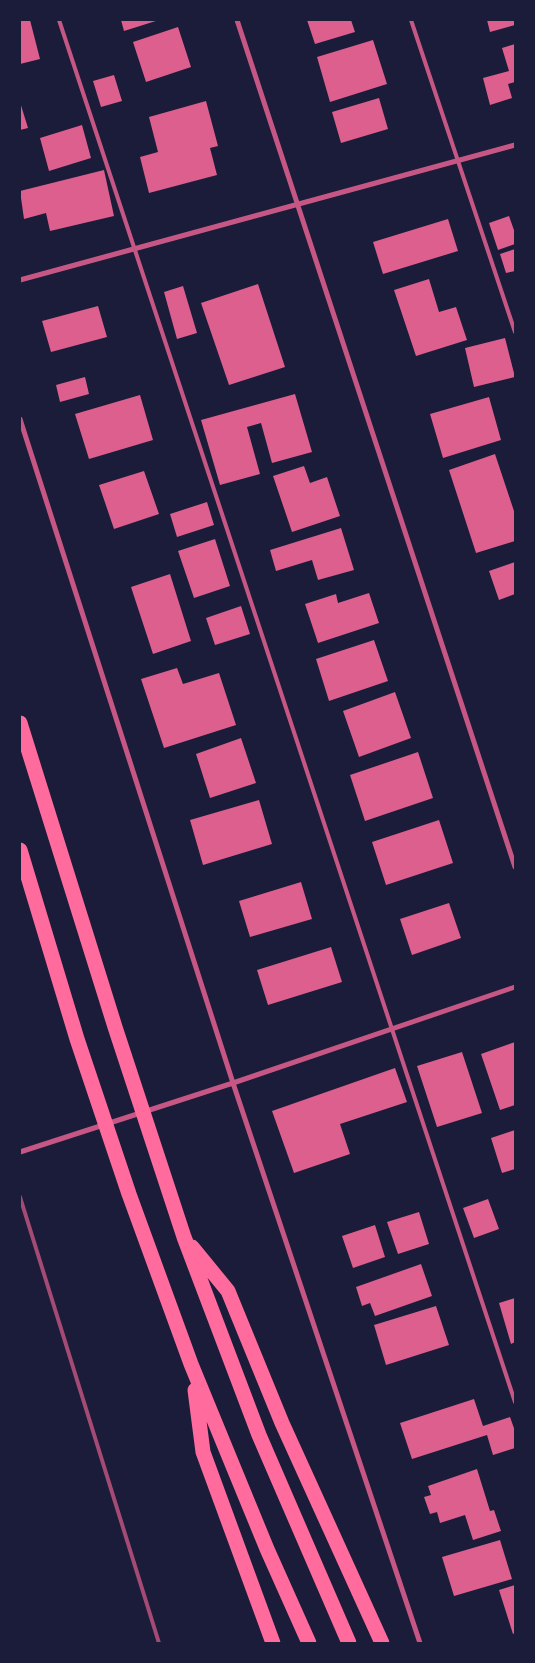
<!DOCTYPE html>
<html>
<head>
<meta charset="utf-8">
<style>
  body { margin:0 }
  #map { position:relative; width:535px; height:1663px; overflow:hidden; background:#1b1b3a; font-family:Arial,sans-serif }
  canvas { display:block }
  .frame { position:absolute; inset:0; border:21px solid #1b1b3a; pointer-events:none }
</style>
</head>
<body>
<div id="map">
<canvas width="535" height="1663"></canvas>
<div class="frame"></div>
</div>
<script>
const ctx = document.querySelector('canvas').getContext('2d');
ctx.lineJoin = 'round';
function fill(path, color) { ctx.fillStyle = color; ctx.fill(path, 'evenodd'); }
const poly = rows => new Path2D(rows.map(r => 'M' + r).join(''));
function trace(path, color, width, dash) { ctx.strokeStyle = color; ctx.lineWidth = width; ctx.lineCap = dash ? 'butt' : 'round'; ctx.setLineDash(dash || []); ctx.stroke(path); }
fill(poly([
  [20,20,30,20,40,59,20,64],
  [121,20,159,20,124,31],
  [307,20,351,20,355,32,315,44],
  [487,20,515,20,515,25,490,32],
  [178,27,191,67,146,82,133,42],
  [373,40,387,84,330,102,317,57],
  [515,44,515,82,508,84,512,98,490,105,483,78,509,71,502,48],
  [114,75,122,101,101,107,93,81],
  [379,98,388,129,341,143,332,112],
  [206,101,218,146,210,148,217,175,149,193,140,157,158,152,149,117],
  [20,102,28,128,20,130],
  [82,125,91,158,49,171,40,138],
  [104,170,114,216,50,231,46,213,24,219,20,191],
  [509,216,515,233,515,244,498,250,489,223],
  [448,219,458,251,383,274,373,242],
  [515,249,515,271,506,273,500,254],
  [429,279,439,312,456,307,467,340,416,356,394,290],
  [258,284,285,367,229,385,201,303],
  [183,286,197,333,177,339,164,292],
  [98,306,107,337,51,352,42,321],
  [505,338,515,377,474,387,465,348],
  [85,377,89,394,60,402,56,385],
  [295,394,312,452,272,463,261,423,247,427,260,474,220,485,201,420],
  [140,395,153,440,89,459,75,414],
  [489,397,501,440,443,458,430,414],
  [495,454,515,514,515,541,476,553,449,470],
  [304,466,310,483,327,477,340,516,292,532,273,476],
  [144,471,159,514,114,529,99,485],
  [207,502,214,525,177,537,170,514],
  [341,528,354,570,318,580,312,560,276,571,270,550],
  [215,539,230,586,194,598,178,551],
  [515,562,515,594,499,600,489,571],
  [170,574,191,641,153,654,131,587],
  [369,593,379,623,318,643,305,604,336,594,338,603],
  [241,606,250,634,215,645,206,618],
  [374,640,388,681,329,701,316,659],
  [177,668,183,684,219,673,236,725,164,748,141,679],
  [395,692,411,738,359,757,343,711],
  [241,738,256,783,210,798,196,754],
  [418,752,433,798,365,821,350,775],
  [259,800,272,844,203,865,190,820],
  [439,820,453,863,386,885,372,842],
  [301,882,312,919,250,937,239,901],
  [449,903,461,938,412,955,400,919],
  [331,947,342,982,268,1005,257,970],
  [515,1042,515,1105,500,1110,481,1054],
  [462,1052,482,1113,437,1127,417,1066],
  [395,1068,407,1102,340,1124,350,1154,294,1173,272,1111],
  [515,1130,515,1169,502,1173,491,1138],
  [488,1199,499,1229,474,1238,463,1208],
  [419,1212,429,1244,398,1254,387,1222],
  [375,1225,385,1257,353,1268,342,1236],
  [421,1264,432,1296,375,1316,370,1303,362,1306,356,1287],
  [515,1298,515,1342,511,1344,499,1303],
  [436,1306,449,1345,386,1365,374,1325],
  [474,1399,483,1426,510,1417,515,1431,515,1448,493,1455,487,1435,412,1459,400,1423],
  [477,1469,490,1511,494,1510,501,1531,473,1540,465,1515,440,1523,437,1512,430,1514,424,1497,431,1495,428,1486],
  [500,1540,512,1579,454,1596,442,1557],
  [515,1585,515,1633,513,1634,499,1590]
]), '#dd5f8e');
trace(poly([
  [59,20,515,1402],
  [411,20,515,332]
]), '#c65784', 4);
trace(poly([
  [237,20,515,867],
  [20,280,515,145],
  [20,419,233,1083,420,1643],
  [20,1152,233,1083,515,987]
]), '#c65784', 5);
trace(poly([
  [20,723,115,1027,184,1237,259,1435,349,1643],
  [20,850,77,1039,129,1194,191,1364,267,1549,309,1643],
  [192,1247,228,1291,282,1423,382,1643],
  [195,1390,203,1452,273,1643]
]), '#ff6b9d', 15);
trace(poly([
  [20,1197,159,1643]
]), '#a44b75', 4);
</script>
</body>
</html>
